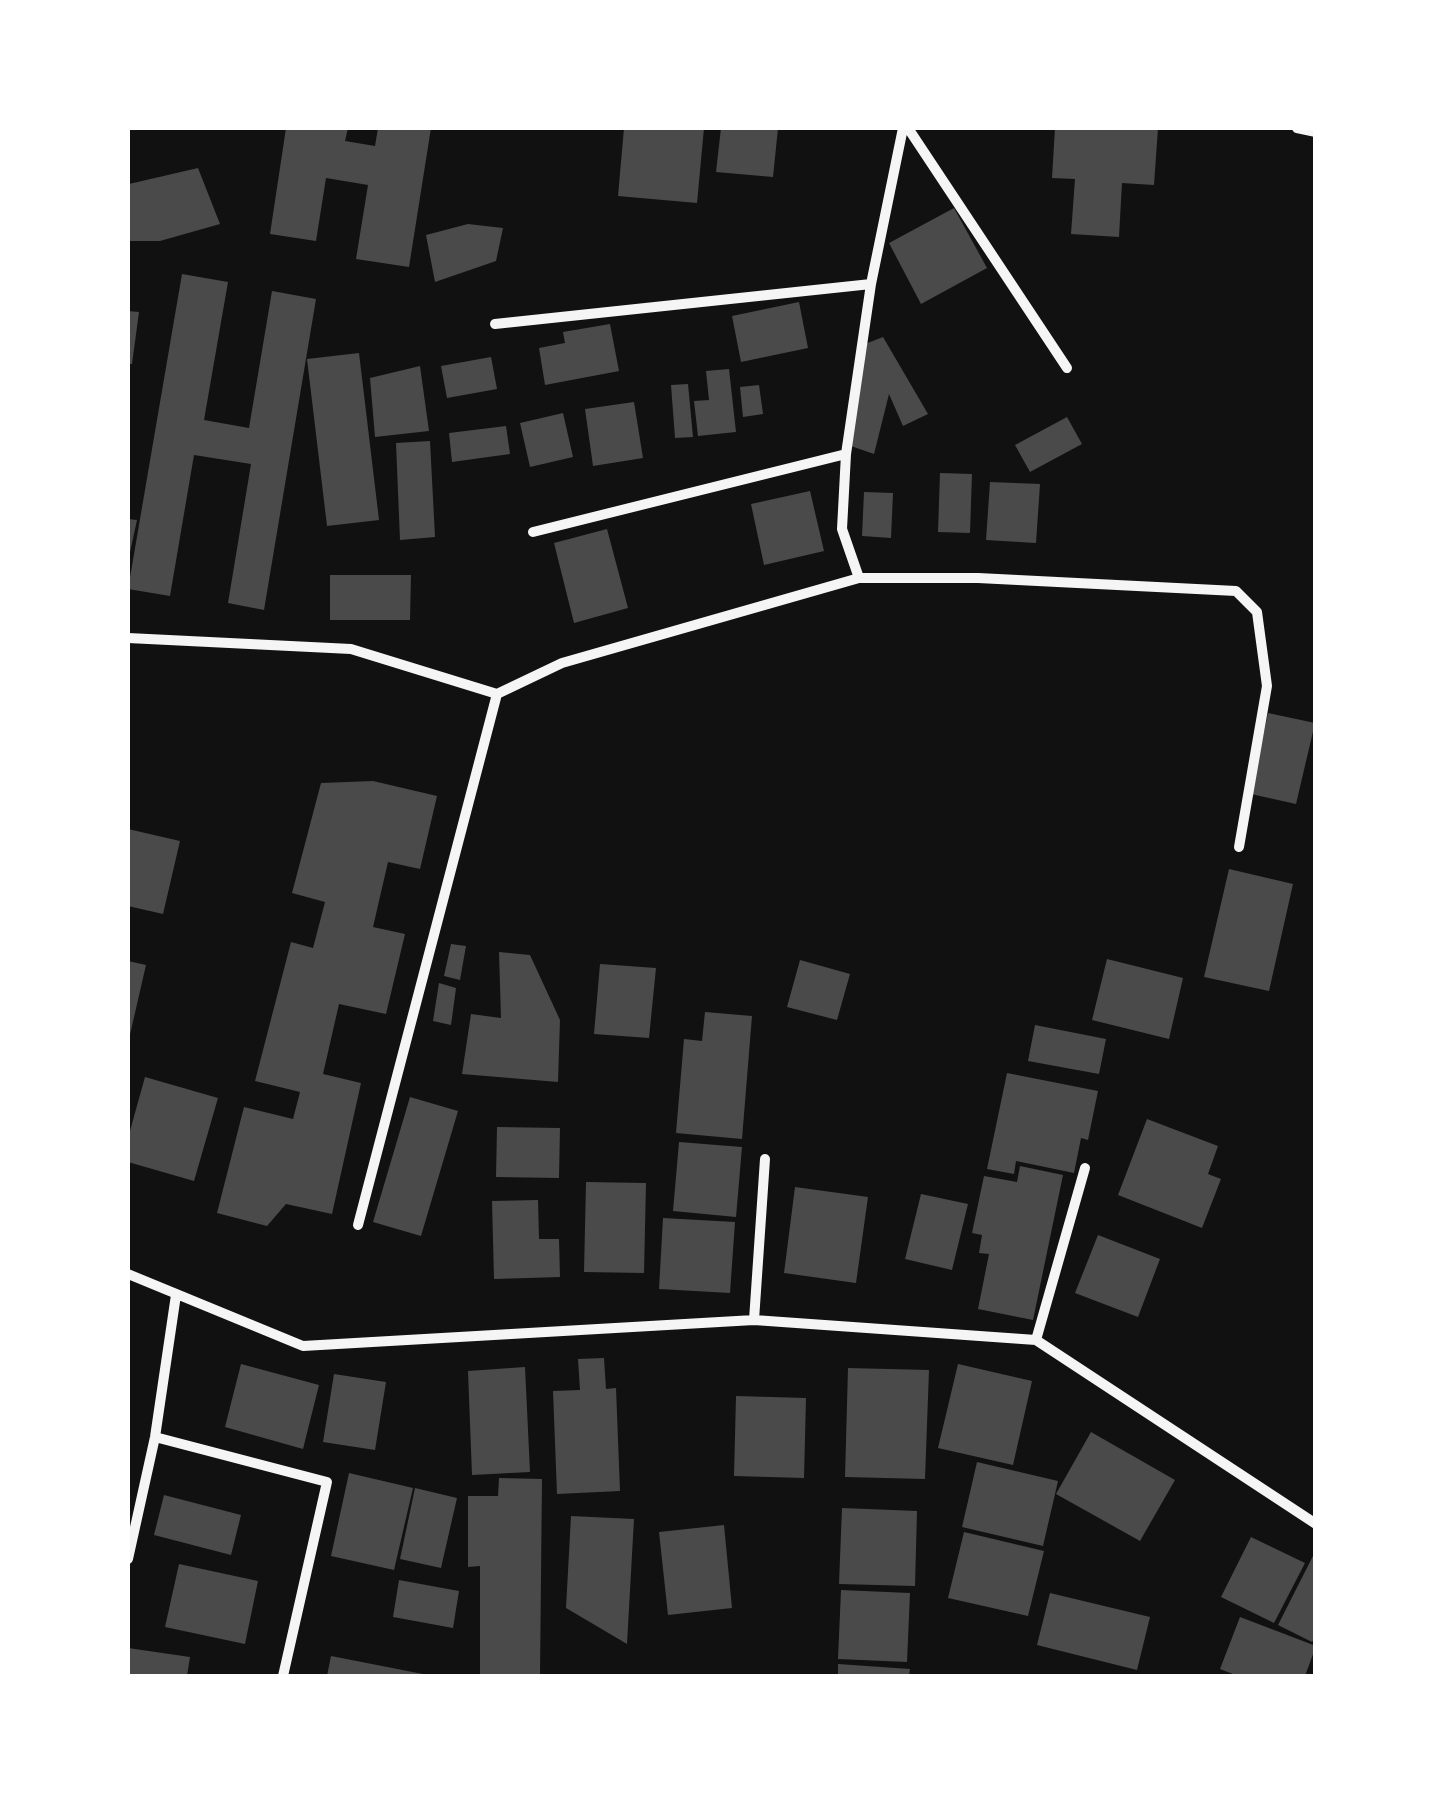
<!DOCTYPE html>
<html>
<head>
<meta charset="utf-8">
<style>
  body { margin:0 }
  #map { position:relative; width:1443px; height:1804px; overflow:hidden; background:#111; font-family:Figtree,sans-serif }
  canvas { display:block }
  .frame { position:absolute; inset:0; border:130px solid #fff; pointer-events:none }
</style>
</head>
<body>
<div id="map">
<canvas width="1443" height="1804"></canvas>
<div class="frame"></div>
</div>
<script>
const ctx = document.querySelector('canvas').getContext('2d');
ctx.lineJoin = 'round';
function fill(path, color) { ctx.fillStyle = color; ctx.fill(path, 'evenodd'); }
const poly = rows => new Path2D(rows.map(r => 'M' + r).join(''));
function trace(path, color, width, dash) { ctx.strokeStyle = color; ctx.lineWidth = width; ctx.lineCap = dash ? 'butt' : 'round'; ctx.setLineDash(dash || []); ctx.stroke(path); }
fill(poly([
  [286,128,348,128,345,141,375,146,378,128,431,128,409,267,356,259,368,185,326,178,316,241,270,234],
  [624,128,704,128,697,203,618,196],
  [721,128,778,128,773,177,716,172],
  [1055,128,1158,128,1154,185,1122,183,1119,237,1071,234,1075,179,1052,178],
  [198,168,220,224,160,241,130,241,129,184],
  [954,208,987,268,921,304,889,243],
  [468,224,503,228,496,261,435,282,426,235],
  [182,274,228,282,204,420,249,428,272,291,316,299,264,610,228,603,251,464,194,455,170,596,128,589],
  [799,302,808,348,741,362,732,316],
  [128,311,139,312,132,364,128,364],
  [610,324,619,371,545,385,539,348,565,343,563,332],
  [883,337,928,414,903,426,889,394,874,454,848,445,865,344],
  [359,353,379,520,327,526,307,359],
  [491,357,497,389,447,398,441,366],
  [420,366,429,431,375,437,370,378],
  [729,369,736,432,698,436,694,401,709,400,706,371],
  [688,384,693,437,675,438,671,385],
  [759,385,763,414,743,417,740,387],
  [634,402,643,458,593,466,585,409],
  [563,413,573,457,530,467,520,423],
  [1067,417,1082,444,1030,472,1015,445],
  [506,426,510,454,452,462,449,433],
  [430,441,435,537,400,540,396,443],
  [940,473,972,474,970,533,938,532],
  [990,482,1040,484,1036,543,986,540],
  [810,491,824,551,764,565,751,504],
  [864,492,893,493,891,538,862,536],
  [128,519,137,520,129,557,128,557],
  [607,529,628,608,574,623,554,543],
  [330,575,411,575,410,620,330,620],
  [1268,713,1315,723,1296,804,1251,794],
  [373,781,437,796,420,869,388,862,373,927,405,934,386,1014,339,1004,323,1074,361,1083,332,1214,286,1204,267,1226,217,1213,244,1107,293,1119,300,1092,255,1081,291,942,313,948,325,902,292,893,321,783],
  [128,829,180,841,163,914,128,906],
  [1229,869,1293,884,1269,991,1204,977],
  [451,944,466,946,460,980,444,976],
  [499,952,530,955,560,1020,558,1082,462,1074,471,1014,501,1018],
  [1107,959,1183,978,1169,1039,1092,1020],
  [800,960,850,974,837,1020,787,1007],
  [128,961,146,965,129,1039,128,1039],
  [600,964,656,968,649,1038,594,1034],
  [439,983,456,988,451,1025,433,1021],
  [705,1012,752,1016,742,1139,676,1133,684,1039,702,1041],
  [1035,1025,1106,1039,1099,1074,1028,1061],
  [1007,1073,1098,1091,1088,1140,1081,1138,1074,1173,1016,1161,1014,1174,987,1169],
  [145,1077,218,1098,194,1181,128,1162,128,1138],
  [410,1097,458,1111,421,1236,373,1222],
  [1147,1119,1218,1146,1208,1174,1221,1179,1202,1228,1118,1195],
  [497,1127,560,1128,559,1178,496,1177],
  [679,1142,742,1147,736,1217,673,1211],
  [1020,1166,1063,1175,1033,1320,978,1309,989,1254,979,1253,982,1235,972,1233,984,1176,1017,1182],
  [586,1182,646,1183,644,1273,584,1272],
  [795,1187,868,1197,856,1283,784,1273],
  [921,1194,968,1204,952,1270,905,1259],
  [538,1200,539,1239,559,1239,560,1277,494,1279,492,1201],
  [663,1218,735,1222,730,1293,659,1289],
  [1098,1235,1160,1259,1138,1317,1075,1293],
  [604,1358,606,1389,616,1388,620,1491,557,1494,553,1391,580,1390,578,1359],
  [241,1364,319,1385,303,1449,225,1427],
  [958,1364,1032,1381,1013,1465,938,1448],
  [525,1367,530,1472,472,1475,468,1371],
  [848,1368,929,1370,925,1479,845,1477],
  [334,1374,386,1382,375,1450,323,1442],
  [736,1396,806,1398,804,1478,734,1476],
  [1091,1432,1175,1480,1140,1541,1056,1494],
  [977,1462,1058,1481,1043,1546,962,1527],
  [349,1473,413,1488,394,1570,331,1556],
  [499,1478,542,1479,540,1676,480,1676,480,1566,468,1567,468,1496,498,1496],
  [415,1488,457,1498,441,1568,400,1559],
  [164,1495,241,1515,231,1555,154,1535],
  [842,1508,917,1511,915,1586,839,1584],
  [571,1516,634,1519,627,1644,566,1608],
  [724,1525,732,1608,668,1615,659,1532],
  [964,1532,1044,1551,1028,1616,948,1598],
  [1251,1537,1305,1563,1274,1623,1221,1597],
  [1316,1550,1316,1636,1312,1642,1278,1625],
  [179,1564,258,1581,245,1644,165,1627],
  [399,1580,459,1591,453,1628,393,1617],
  [841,1590,910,1593,907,1662,838,1659],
  [1050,1593,1150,1617,1137,1670,1037,1645],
  [1240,1617,1316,1646,1305,1676,1238,1676,1220,1669],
  [128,1648,190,1657,187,1676,128,1676],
  [331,1656,428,1675,428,1676,327,1676],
  [838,1664,910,1669,909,1676,838,1676]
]), '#4a4a4a');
trace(poly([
  [908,128,1067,368],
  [1297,128,1316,132],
  [495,324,871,284],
  [533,532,846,454],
  [859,578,842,529,846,454,871,284,903,128],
  [128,638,351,649,497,694,562,663,859,578,978,578,1236,591,1257,612,1267,686,1239,847],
  [358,1225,497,694],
  [128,1274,303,1346,754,1320,1036,1340,1316,1524],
  [754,1320,765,1159],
  [1036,1340,1085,1168],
  [155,1437,327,1482,283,1676],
  [128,1559,155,1437,176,1295]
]), '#f5f5f5', 10);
</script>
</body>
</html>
